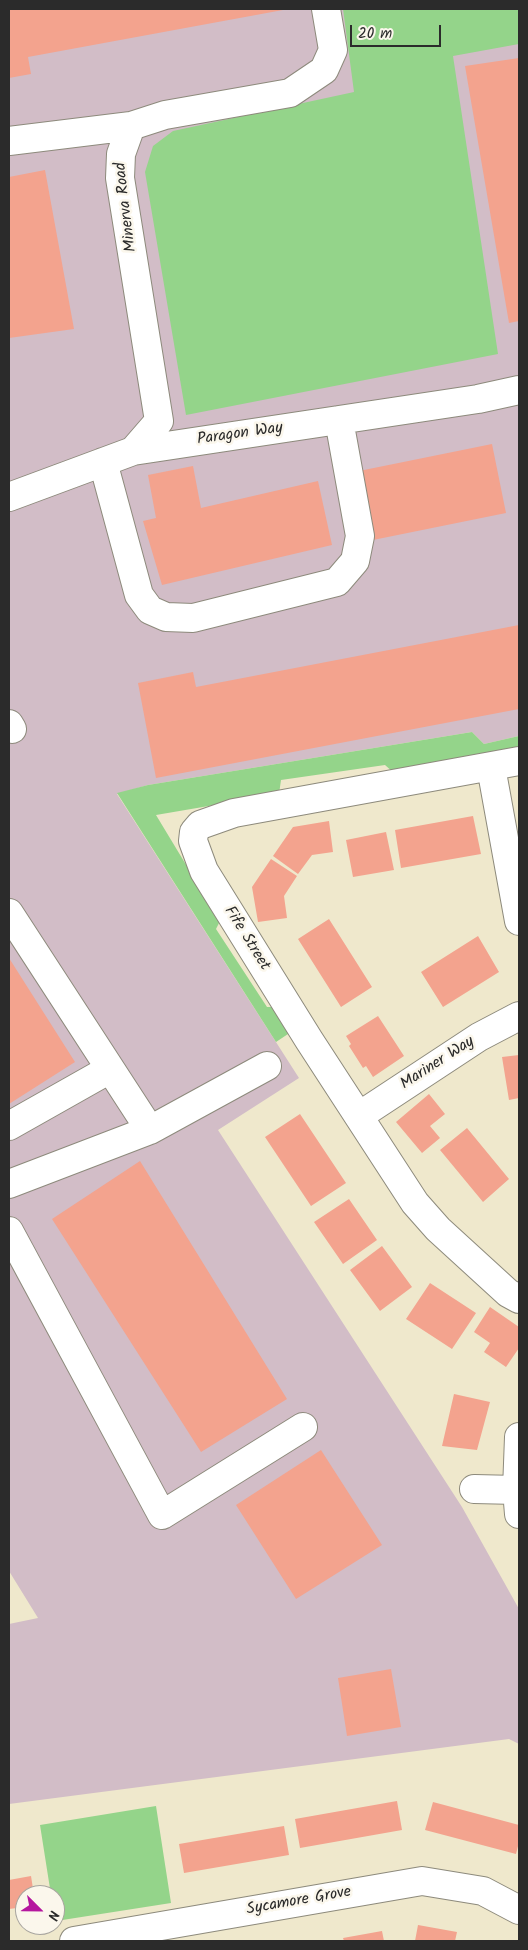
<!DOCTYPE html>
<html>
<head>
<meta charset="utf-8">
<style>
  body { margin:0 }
  #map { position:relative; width:528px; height:1950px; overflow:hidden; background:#efe8cc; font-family:Kalam,sans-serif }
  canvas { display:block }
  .frame { position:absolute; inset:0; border:10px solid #2b2b2b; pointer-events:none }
  .north { position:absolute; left:15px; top:1885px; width:50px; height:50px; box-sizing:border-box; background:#fbf7ec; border:1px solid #a8a59f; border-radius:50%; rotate:113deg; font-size:14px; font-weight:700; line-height:20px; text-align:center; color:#2b2b2b }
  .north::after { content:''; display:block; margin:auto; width:18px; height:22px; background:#b5179e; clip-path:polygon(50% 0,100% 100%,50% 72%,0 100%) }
  .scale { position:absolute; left:350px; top:25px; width:91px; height:22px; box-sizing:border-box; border:2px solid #2b2b2b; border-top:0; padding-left:6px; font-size:15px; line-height:18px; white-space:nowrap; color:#2b2b2b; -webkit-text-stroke:4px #fbf7ec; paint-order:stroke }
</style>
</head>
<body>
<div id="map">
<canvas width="528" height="1950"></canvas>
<div class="frame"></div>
<div class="north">N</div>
<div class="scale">20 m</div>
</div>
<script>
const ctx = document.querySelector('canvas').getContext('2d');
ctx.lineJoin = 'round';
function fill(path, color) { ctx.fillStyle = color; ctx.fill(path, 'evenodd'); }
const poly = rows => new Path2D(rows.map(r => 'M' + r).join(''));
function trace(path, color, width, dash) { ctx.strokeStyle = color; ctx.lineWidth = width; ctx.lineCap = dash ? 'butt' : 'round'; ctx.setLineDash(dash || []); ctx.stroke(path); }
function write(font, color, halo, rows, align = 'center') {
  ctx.font = font + ' Kalam,sans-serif'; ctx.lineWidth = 5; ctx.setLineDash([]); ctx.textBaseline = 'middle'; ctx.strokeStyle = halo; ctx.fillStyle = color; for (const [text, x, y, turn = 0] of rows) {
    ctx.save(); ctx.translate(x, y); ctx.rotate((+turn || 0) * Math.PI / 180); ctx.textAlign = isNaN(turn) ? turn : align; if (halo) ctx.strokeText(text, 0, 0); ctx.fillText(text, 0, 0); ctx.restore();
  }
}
fill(poly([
  [9,9,519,9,519,736,484,744,472,732,148,785,117,794,299,1078,218,1130,462,1507,519,1609,519,1744,509,1739,9,1804,9,1624,38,1618,9,1571]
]), '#d2bdc7');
fill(poly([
  [343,9,519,9,519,44,453,56,498,354,186,415,145,172,153,146,173,131,354,92],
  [472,732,484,744,519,736,519,750,394,773,385,765,281,780,279,794,156,815,220,921,216,929,267,1007,274,1007,291,1032,276,1042,117,793,148,785],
  [156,1806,171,1903,56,1921,55,1895,51,1895,40,1825]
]), '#94d48a');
fill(poly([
  [9,9,283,9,283,10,28,57,31,74,9,78],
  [519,58,519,321,509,323,465,66],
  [45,170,74,329,9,338,9,177],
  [492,444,506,513,373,540,359,471],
  [193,466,201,508,318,481,332,545,162,585,143,521,156,518,148,475],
  [519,625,519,709,156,778,138,683,193,672,196,687],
  [473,816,481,854,401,868,395,830],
  [329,821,333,852,312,855,298,874,273,856,293,827],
  [386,832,394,870,353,877,346,840],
  [271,859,297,876,284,896,287,918,258,922,252,887],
  [329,919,372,987,341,1007,298,939],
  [478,936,499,972,443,1007,421,972],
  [9,958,75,1062,9,1104],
  [378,1016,404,1056,373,1077,366,1066,363,1068,349,1046,351,1044,346,1036],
  [519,1055,519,1098,509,1100,502,1057],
  [429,1094,445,1114,430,1126,440,1138,422,1153,396,1122],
  [300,1114,346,1183,311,1206,265,1137],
  [467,1128,509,1179,483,1202,440,1150],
  [140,1161,287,1399,201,1452,52,1219],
  [349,1199,377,1240,343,1264,314,1222],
  [382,1246,412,1287,380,1311,350,1270],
  [430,1283,476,1313,452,1349,406,1319],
  [490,1307,519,1327,519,1348,506,1367,484,1352,490,1343,474,1332],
  [454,1394,490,1402,477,1450,442,1446],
  [321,1450,382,1545,296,1599,236,1505],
  [391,1669,401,1727,347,1736,338,1678],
  [397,1801,402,1830,300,1848,295,1819],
  [433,1802,519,1825,519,1842,516,1854,425,1830],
  [284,1826,289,1855,184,1873,179,1844],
  [31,1876,34,1895,25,1895,25,1907,9,1909,9,1880],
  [418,1925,457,1932,455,1941,415,1941],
  [382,1931,384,1941,344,1941,343,1938]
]), '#f3a38e');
const minor = poly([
  [9,141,131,126],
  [133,451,159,421,120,178,121,154,131,126,165,115,290,93,324,70,333,50,326,9],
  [103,462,139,595,150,610,166,617,193,618,337,582,355,561,360,536,339,420],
  [9,497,133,451,478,399,519,390],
  [9,724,12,729],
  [519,761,234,813,200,825,194,832,193,841,204,871,309,1040,415,1203,438,1229,508,1293,519,1299],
  [491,767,519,921],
  [9,913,150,1130],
  [359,1116,479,1037,519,1016],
  [9,1126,110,1069],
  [9,1184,150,1130,267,1066],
  [9,1231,162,1515,303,1427],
  [519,1437,517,1490,519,1514],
  [474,1489,517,1490],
  [74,1941,422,1881,483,1891,519,1910]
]);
trace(minor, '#8d8a7c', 30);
trace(minor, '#fff', 28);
write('16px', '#2b2b2b', '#fbf7ec', [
  ["Minerva Road",127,207,-97],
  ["Paragon Way",240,435,-8],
  ["Fife Street",246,939,58],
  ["Mariner Way",438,1064,-33],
  ["Sycamore Grove",299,1902,-10]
]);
</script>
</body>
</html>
